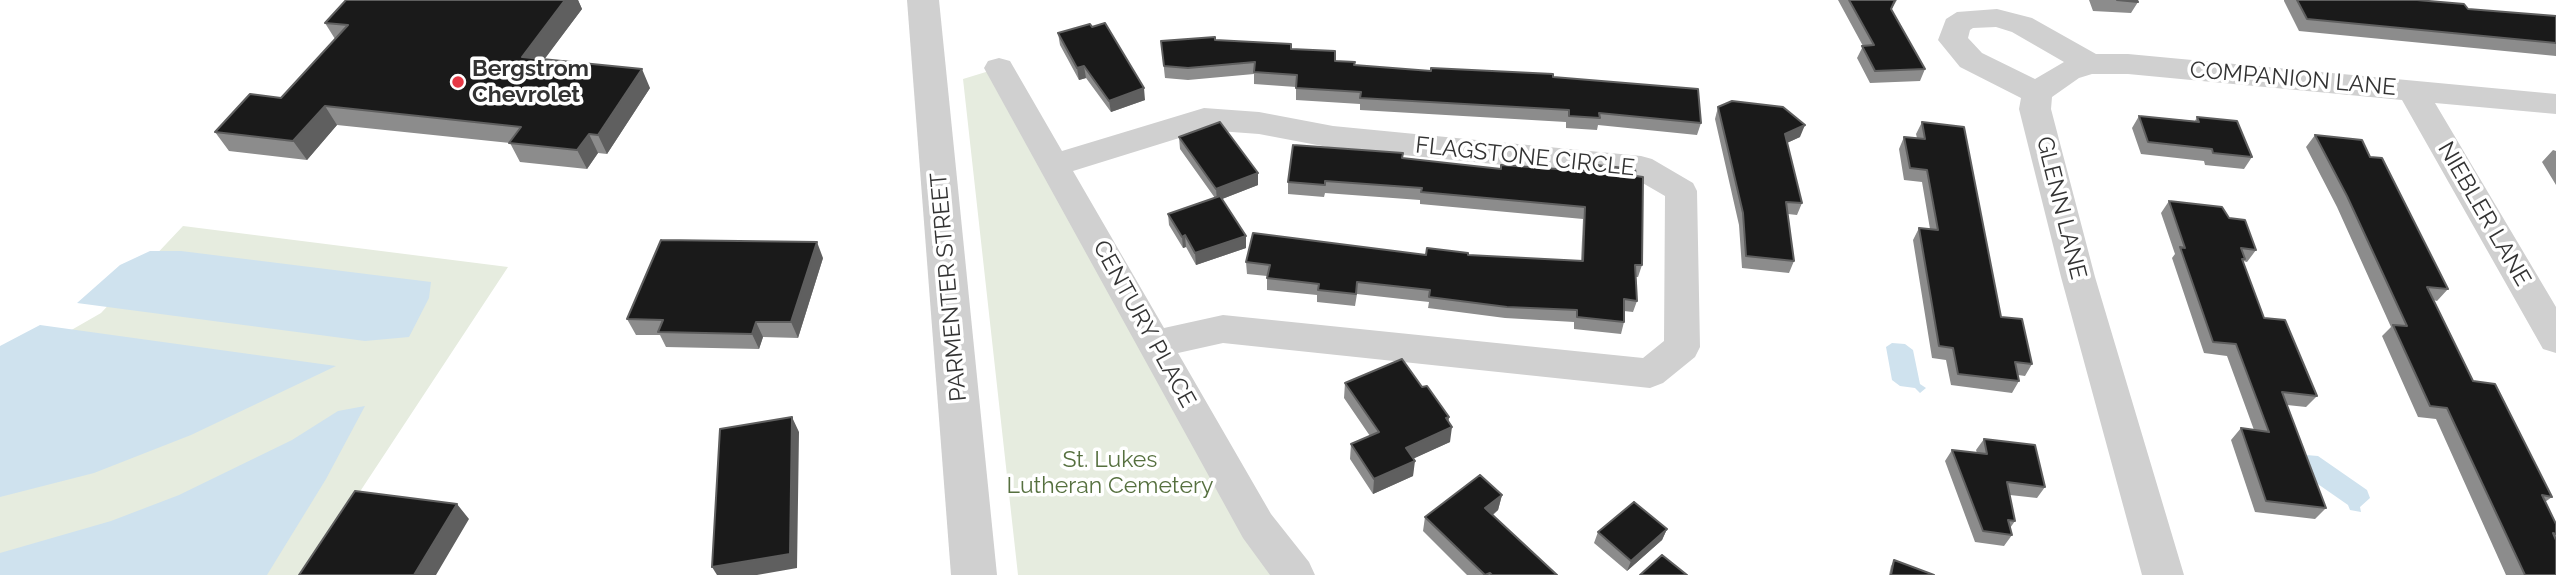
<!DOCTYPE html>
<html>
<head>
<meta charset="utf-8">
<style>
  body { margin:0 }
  canvas { display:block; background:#fff }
</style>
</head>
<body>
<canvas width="2556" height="575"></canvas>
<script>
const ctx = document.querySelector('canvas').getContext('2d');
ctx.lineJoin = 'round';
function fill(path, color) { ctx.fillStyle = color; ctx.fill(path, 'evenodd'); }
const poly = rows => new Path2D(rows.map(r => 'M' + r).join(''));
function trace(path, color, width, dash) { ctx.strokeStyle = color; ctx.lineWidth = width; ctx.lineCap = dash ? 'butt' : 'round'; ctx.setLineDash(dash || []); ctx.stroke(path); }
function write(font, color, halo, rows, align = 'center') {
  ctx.font = font + ' Raleway,sans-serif'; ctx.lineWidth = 7; ctx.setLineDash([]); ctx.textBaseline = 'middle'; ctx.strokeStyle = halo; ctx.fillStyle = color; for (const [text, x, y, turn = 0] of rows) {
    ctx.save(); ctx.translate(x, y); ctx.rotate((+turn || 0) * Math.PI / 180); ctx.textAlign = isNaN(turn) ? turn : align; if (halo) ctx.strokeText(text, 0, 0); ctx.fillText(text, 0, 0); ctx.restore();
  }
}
fill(poly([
  [999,68,1294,575,1018,575,963,79],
  [183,226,508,267,305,575,0,575,0,371,101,313]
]), '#e6ecdf');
fill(poly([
  [150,251,181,251,431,282,429,298,409,337,365,341,77,303,120,265],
  [40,325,336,366,191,435,94,473,0,497,0,346],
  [1892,343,1905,344,1913,350,1920,384,1926,388,1920,393,1915,388,1900,386,1892,380,1886,347],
  [365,406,326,479,267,575,0,575,0,553,111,521,179,495,292,440,338,411],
  [2306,455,2318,456,2367,490,2370,498,2360,507,2361,512,2350,510,2348,505,2302,473]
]), '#cfe2ee');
fill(poly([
  [1997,9,2032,18,2096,54,2128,54,2556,94,2556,114,2435,103,2556,307,2556,353,2543,349,2402,100,2128,74,2092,74,2079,78,2052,97,2051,109,2095,277,2184,575,2142,575,2061,277,2019,109,2021,98,1960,67,1938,40,1946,19,1957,12,1997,9],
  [1996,27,2012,32,2064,62,2035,79,1982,53,1968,38,1970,30,1973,28,1996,27],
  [999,58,1010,61,1062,151,1204,108,1259,112,1333,126,1641,156,1652,159,1693,183,1697,191,1700,347,1695,357,1663,383,1650,388,1223,343,1178,353,1271,514,1309,562,1315,575,1270,575,1243,538,984,68,988,61,999,58],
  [1205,130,1259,134,1333,148,1634,178,1665,196,1664,341,1643,358,1223,315,1164,328,1073,171,1205,130]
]), '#d0d0d0');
fill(poly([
  [907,0,939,0,997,575,951,575,907,0]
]), '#d0d0d0');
fill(poly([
  [346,0,578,0,582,9,544,59,650,88,607,154,598,153,587,169,520,162,510,143,337,125,307,160,229,151,215,132,281,98,335,39,325,23],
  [1838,0,1897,0,1891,10,1925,69,1920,81,1870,83,1857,58,1863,46],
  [2089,0,2137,0,2138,2,2131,13,2093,11],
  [2284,0,2417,0,2468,9,2556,16,2556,56,2299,31,2284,1],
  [1092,27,1145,100,1111,112,1086,78,1079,80,1060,45,1058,33],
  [1215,40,1291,49,1354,65,1431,71,1553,77,1701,123,1697,135,1598,125,1597,130,1566,128,1566,122,1360,110,1360,104,1296,100,1296,87,1254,84,1254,74,1188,80,1165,78,1161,41],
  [1718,107,1800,137,1787,143,1802,203,1797,215,1788,214,1794,261,1789,273,1742,268,1739,225,1715,119],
  [2139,116,2195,121,2197,117,2252,157,2244,169,2205,165,2204,161,2141,154,2132,128],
  [1922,122,2001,317,2032,364,2025,376,2018,375,2019,381,2012,393,1951,385,1946,360,1932,358,1913,240,1919,228,1930,229,1922,182,1904,180,1899,149,1904,137,1917,138,1916,134],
  [2315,135,2370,157,2448,289,2437,301,2433,300,2473,381,2552,497,2545,502,2556,524,2556,575,2506,575,2436,419,2418,417,2382,336,2391,327,2337,207,2306,147],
  [1179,137,1258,173,1258,185,1222,199,1246,236,1246,248,1196,265,1186,247,1183,248,1169,225,1168,214,1215,198,1180,149],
  [2553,150,2556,151,2556,185,2542,162],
  [1402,158,1500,169,1584,171,1586,164,1642,265,1638,277,1636,277,1637,301,1633,312,1624,311,1624,322,1621,334,1574,329,1574,322,1505,318,1428,308,1429,302,1357,294,1355,306,1317,302,1317,295,1267,290,1267,276,1247,274,1246,262,1468,255,1581,261,1583,219,1420,204,1420,200,1325,193,1324,197,1288,194,1288,182],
  [2169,201,2229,218,2256,250,2247,262,2243,261,2264,318,2317,396,2306,407,2287,405,2326,508,2315,519,2255,512,2231,440,2241,428,2254,430,2227,356,2204,353,2172,258,2175,254,2161,213],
  [823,258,798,338,763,337,759,349,666,347,660,335,636,335,627,319],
  [1345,383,1422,387,1449,417,1448,422,1450,442,1414,458,1413,476,1373,494,1350,459,1351,444,1370,436,1344,398],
  [1984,439,2045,487,2037,498,2010,495,2015,521,2010,528,2012,535,2004,546,1975,542,1945,461,1952,450,1977,453,1976,450],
  [1502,495,1498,510,1493,515,1557,575,1467,575,1423,531,1425,517],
  [1667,529,1662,540,1627,571,1594,543,1598,532],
  [1894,560,1934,575,1889,575,1891,566]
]), '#8c8c8c');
fill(poly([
  [565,0,578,0,582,9,532,76,522,57],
  [1084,66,1086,78,1079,80,1077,68],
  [642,69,650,88,607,154,598,135],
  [1144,88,1145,100,1111,112,1109,101],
  [325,106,337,125,307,160,293,141],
  [1805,125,1800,137,1780,146,1785,134],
  [589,134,598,153,587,169,577,150],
  [1258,173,1258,185,1217,201,1216,189],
  [1185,235,1186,247,1183,248,1182,237],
  [1246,236,1246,248,1196,265,1195,253],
  [817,242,823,258,798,338,791,322],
  [756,322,763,337,759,349,752,334],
  [792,417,799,432,797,568,757,575,717,575,712,567],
  [1449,417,1447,429,1452,427,1450,442,1404,463,1406,448,1446,418],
  [1415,461,1413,476,1373,494,1374,479],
  [1502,495,1498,510,1482,523,1485,508],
  [457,504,469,519,436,575,414,575],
  [1667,529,1662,540,1627,571,1631,561]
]), '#5f5f5f');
const building = poly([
  [346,0,565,0,522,57,642,69,598,135,589,134,577,150,509,143,521,127,325,106,293,141,215,132,250,94,281,98,348,25,325,23,346,0],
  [1849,0,1895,0,1891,9,1925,69,1875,71,1862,46,1874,45,1849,0],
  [2117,0,2137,0,2138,2,2117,0],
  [2297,0,2417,0,2464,4,2468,9,2556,16,2556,43,2307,19,2297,0],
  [1105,23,1144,88,1109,101,1084,66,1077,68,1058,33,1090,24,1092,27,1105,23],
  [1215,37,1215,40,1291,44,1291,49,1335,51,1335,61,1355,62,1354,65,1431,71,1431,68,1553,74,1553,77,1698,89,1701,123,1599,113,1600,118,1569,116,1569,110,1360,98,1361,92,1296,88,1297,75,1254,72,1255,62,1188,68,1164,66,1161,41,1215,37],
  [1732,101,1783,107,1805,125,1785,134,1802,203,1786,202,1794,261,1746,256,1743,213,1718,107,1732,101],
  [2139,116,2199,122,2197,117,2237,121,2252,157,2213,153,2212,149,2148,142,2139,116],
  [1220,122,1258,173,1216,189,1179,137,1220,122],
  [1922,122,1964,127,2001,317,2022,319,2032,364,2015,362,2019,381,1958,374,1953,348,1939,346,1919,228,1938,230,1927,170,1910,168,1904,137,1925,139,1922,122],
  [2315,135,2362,140,2370,157,2382,158,2448,289,2427,287,2473,381,2495,384,2552,497,2542,495,2556,524,2556,534,2553,533,2556,540,2556,575,2525,575,2447,408,2430,406,2393,325,2407,326,2347,196,2315,135],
  [1293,145,1403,153,1402,158,1501,169,1501,165,1586,171,1586,164,1635,169,1636,176,1643,177,1642,265,1635,265,1637,301,1624,299,1624,322,1577,317,1577,310,1507,307,1429,297,1430,290,1357,282,1356,294,1318,290,1319,284,1267,278,1270,265,1246,262,1253,233,1426,255,1427,248,1468,253,1468,255,1583,261,1585,207,1421,192,1422,188,1325,181,1325,185,1288,182,1293,145],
  [1220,196,1246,236,1195,253,1185,235,1182,237,1168,214,1220,196],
  [2169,201,2222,207,2229,218,2245,220,2256,250,2241,248,2245,259,2242,259,2264,318,2285,320,2317,396,2282,392,2326,508,2266,501,2241,428,2269,432,2236,344,2213,342,2180,247,2185,248,2169,201],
  [661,240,817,242,791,322,756,322,752,334,658,332,663,320,627,319,661,240],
  [1402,359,1422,387,1427,386,1449,417,1446,418,1452,427,1406,448,1415,461,1374,479,1351,444,1379,432,1345,383,1402,359],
  [792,417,790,554,712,567,720,429,792,417],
  [1984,439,2035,445,2045,487,2007,482,2015,521,2008,520,2012,535,1983,531,1952,450,1987,454,1984,439],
  [1480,475,1502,495,1485,508,1557,575,1492,575,1490,573,1485,575,1425,517,1480,475],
  [355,491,457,504,414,575,299,575,355,491],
  [1634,502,1667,529,1631,561,1598,532,1634,502],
  [1662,555,1687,575,1640,575,1662,555],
  [1894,560,1934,575,1891,575,1894,560]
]);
fill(building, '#1a1a1a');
trace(building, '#5f5f5f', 2);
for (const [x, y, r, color] of [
  [458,82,7,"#e63946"]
]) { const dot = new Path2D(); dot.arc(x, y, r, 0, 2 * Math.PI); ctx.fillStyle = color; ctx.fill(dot); trace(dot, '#fff', 2.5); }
write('bold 23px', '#333', '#fff', [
  ["Bergstrom",472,69],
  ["Chevrolet",472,95]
], 'left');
write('23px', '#333', '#fff', [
  ["COMPANION LANE",2293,79,5],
  ["FLAGSTONE CIRCLE",1525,157,6],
  ["GLENN LANE",2061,208,76],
  ["NIEBLER LANE",2484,214,60],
  ["PARMENTER STREET",949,287,-95],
  ["CENTURY PLACE",1144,324,61]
]);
write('23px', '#56703f', '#fff', [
  ["St. Lukes",1110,460],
  ["Lutheran Cemetery",1110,486]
]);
</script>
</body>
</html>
